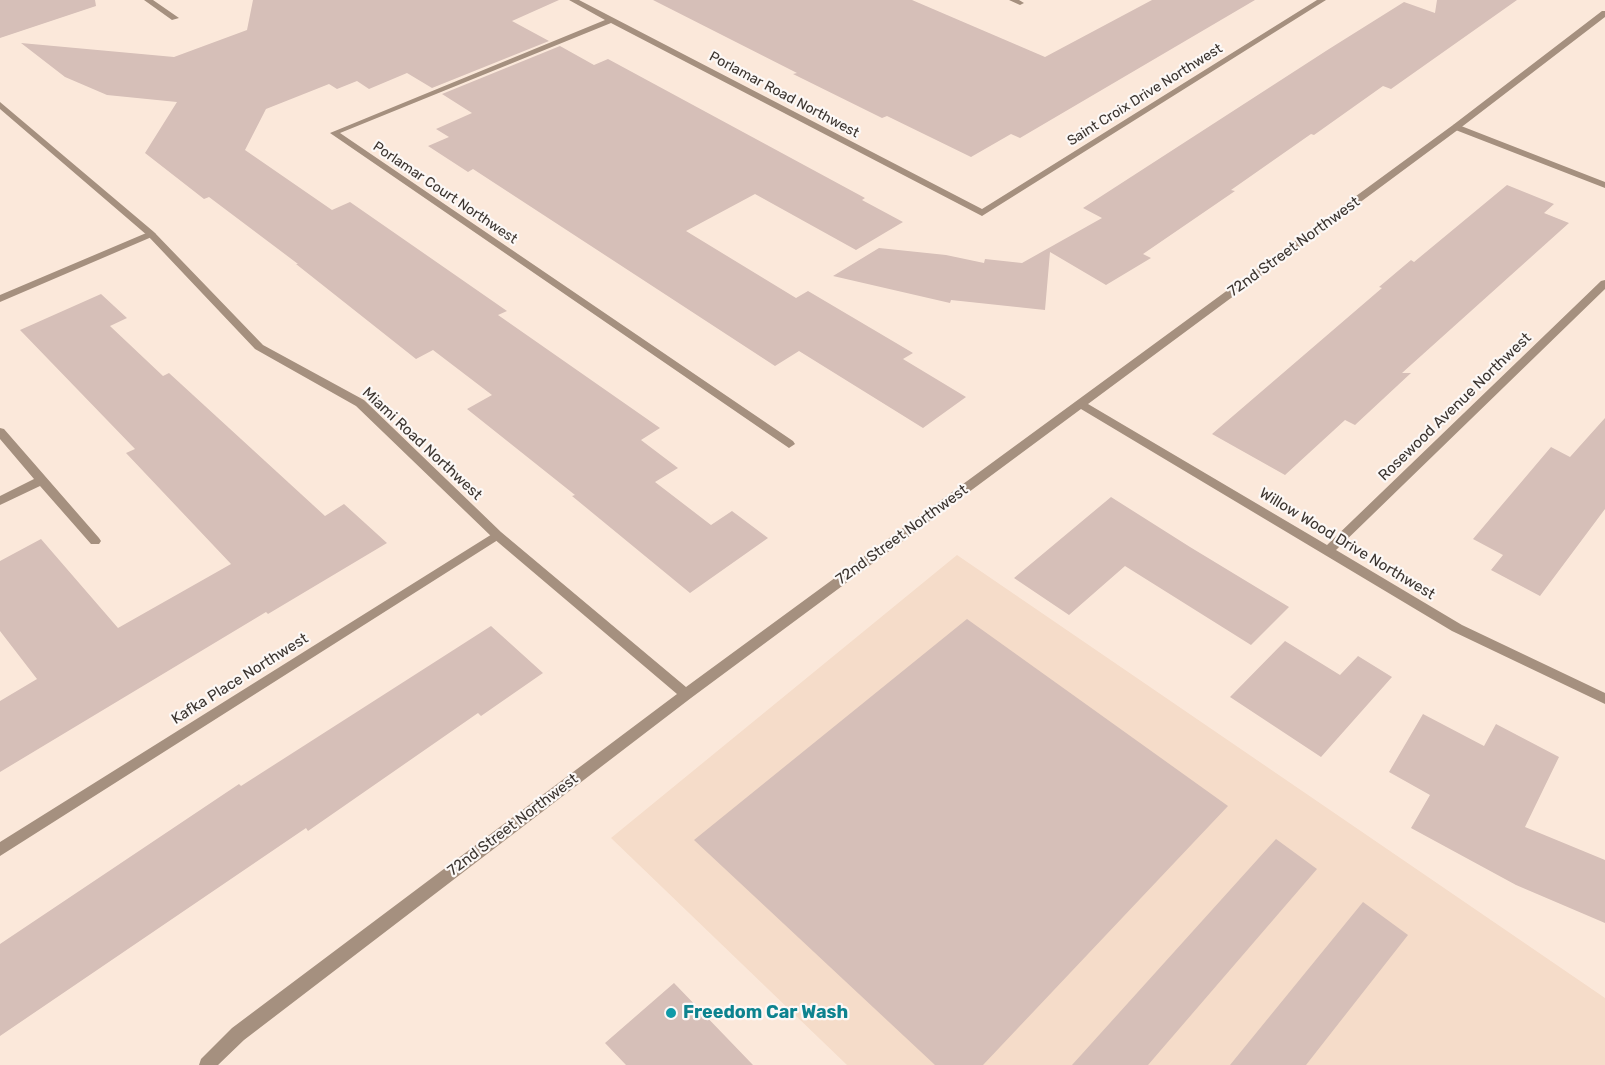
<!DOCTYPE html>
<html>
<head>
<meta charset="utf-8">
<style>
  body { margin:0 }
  canvas { display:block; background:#fbe8da }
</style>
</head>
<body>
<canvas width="1605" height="1065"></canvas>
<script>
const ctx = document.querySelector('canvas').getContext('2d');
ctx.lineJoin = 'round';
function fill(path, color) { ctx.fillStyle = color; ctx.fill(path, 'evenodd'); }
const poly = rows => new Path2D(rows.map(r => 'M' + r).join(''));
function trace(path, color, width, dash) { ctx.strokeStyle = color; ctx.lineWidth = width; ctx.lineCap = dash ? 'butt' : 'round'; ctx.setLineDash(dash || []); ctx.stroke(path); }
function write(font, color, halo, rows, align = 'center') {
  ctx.font = font + ' Rubik,sans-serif'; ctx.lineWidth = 4.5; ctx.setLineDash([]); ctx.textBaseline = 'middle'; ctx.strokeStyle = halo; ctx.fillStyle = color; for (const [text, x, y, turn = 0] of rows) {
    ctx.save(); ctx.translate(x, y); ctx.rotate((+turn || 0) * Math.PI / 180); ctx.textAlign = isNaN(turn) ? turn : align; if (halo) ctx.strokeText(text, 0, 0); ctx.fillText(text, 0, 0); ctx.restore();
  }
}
fill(poly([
  [957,555,1605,998,1605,1065,847,1065,611,838]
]), '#f5dcc9');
fill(poly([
  [0,0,95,0,96,6,0,38],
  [253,0,559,0,512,21,549,41,432,88,407,73,369,89,357,81,337,89,329,84,266,109,245,150,332,210,350,202,507,311,498,315,660,428,641,440,678,468,655,482,711,525,732,511,768,538,690,593,572,496,575,495,467,409,492,395,433,350,416,359,296,264,298,264,209,197,204,199,145,153,177,102,107,95,65,77,21,43,174,57,247,30],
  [653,0,912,0,1045,57,1152,0,1255,0,1020,138,1011,134,971,157,887,116,882,118,793,74,797,73],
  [1437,0,1517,0,1391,89,1383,86,1314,135,1311,134,1231,190,1235,191,1143,254,1151,258,1106,285,1050,252,1045,310,951,300,950,303,833,276,879,248,946,255,984,263,985,259,1022,263,1102,218,1083,208,1329,49,1404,2,1435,13],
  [560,46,594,65,608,59,865,198,862,200,903,222,856,250,755,194,686,231,796,298,808,291,913,353,903,359,966,397,923,428,799,351,775,366,473,169,468,172,428,146,449,137,436,129,472,113,442,94],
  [1507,185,1554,204,1544,213,1569,223,1402,373,1411,373,1355,425,1345,420,1285,475,1212,434,1382,288,1379,287,1411,260,1414,262],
  [101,294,127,318,110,326,163,376,169,373,325,516,344,504,387,543,268,614,266,612,0,772,0,701,37,679,0,631,0,561,41,539,118,628,231,564,126,453,135,449,20,330],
  [1605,418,1605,509,1540,596,1491,570,1503,555,1473,539,1551,447,1570,457],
  [1111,497,1190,547,1289,607,1251,645,1125,566,1069,615,1014,578],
  [967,619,1228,806,983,1065,935,1065,694,840],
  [491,626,543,673,481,716,478,713,308,831,306,828,0,1036,0,944,239,784,241,786],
  [1285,641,1340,675,1358,656,1392,677,1321,757,1230,697],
  [1423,714,1484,746,1496,724,1559,757,1525,827,1605,860,1605,923,1516,885,1411,828,1430,795,1389,772],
  [1276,839,1317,869,1148,1065,1072,1065],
  [1363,902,1408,935,1306,1065,1230,1065],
  [674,983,753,1065,626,1065,605,1043]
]), '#d6bfb8');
fill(poly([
  [144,0,153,0,179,18,172,20,144,0],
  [569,0,579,0,982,209,1317,0,1326,0,982,216,611,23,340,133,793,441,795,444,789,448,330,133,605,20,569,0],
  [1009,0,1019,0,1024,3,1020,5,1009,0],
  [1456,124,1605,182,1605,188,1453,129,1453,125,1456,124],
  [151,231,156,234,154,236,0,302,0,295,151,231],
  [0,428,4,429,99,538,101,541,99,544,91,544,40,486,0,505,0,496,34,479,0,439,0,428],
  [497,531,503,535,501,538,0,856,0,842,497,531]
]), '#a5907f');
fill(poly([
  [1602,11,1605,11,1605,17,1459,129,1088,404,1327,545,1601,281,1605,280,1605,289,1336,550,1462,625,1605,693,1605,704,1452,631,1081,409,691,698,244,1040,218,1065,199,1065,201,1059,232,1028,677,694,493,538,356,406,255,349,148,236,0,109,0,102,154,232,263,345,364,400,501,532,686,687,1453,125,1602,11]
]), '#a5907f');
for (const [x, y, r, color] of [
  [671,1013,6,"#0f9aa8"]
]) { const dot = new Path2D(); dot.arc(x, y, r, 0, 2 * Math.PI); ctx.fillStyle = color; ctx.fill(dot); trace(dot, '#fcf8f6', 2); }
write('14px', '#3b342f', '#fcf8f6', [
  ["Porlamar Road Northwest",784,95,28],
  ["Saint Croix Drive Northwest",1145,95,-32],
  ["Porlamar Court Northwest",445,193,34]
]);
write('15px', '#3b342f', '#fcf8f6', [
  ["72nd Street Northwest",1294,247,-36],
  ["Rosewood Avenue Northwest",1455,407,-44],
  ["Miami Road Northwest",422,444,43],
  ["72nd Street Northwest",902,535,-36],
  ["Willow Wood Drive Northwest",1347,544,31],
  ["Kafka Place Northwest",240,679,-32],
  ["72nd Street Northwest",513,825,-37]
]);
write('bold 18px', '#0d838f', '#fcf8f6', [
  ["Freedom Car Wash",683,1013]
], 'left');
</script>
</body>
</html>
